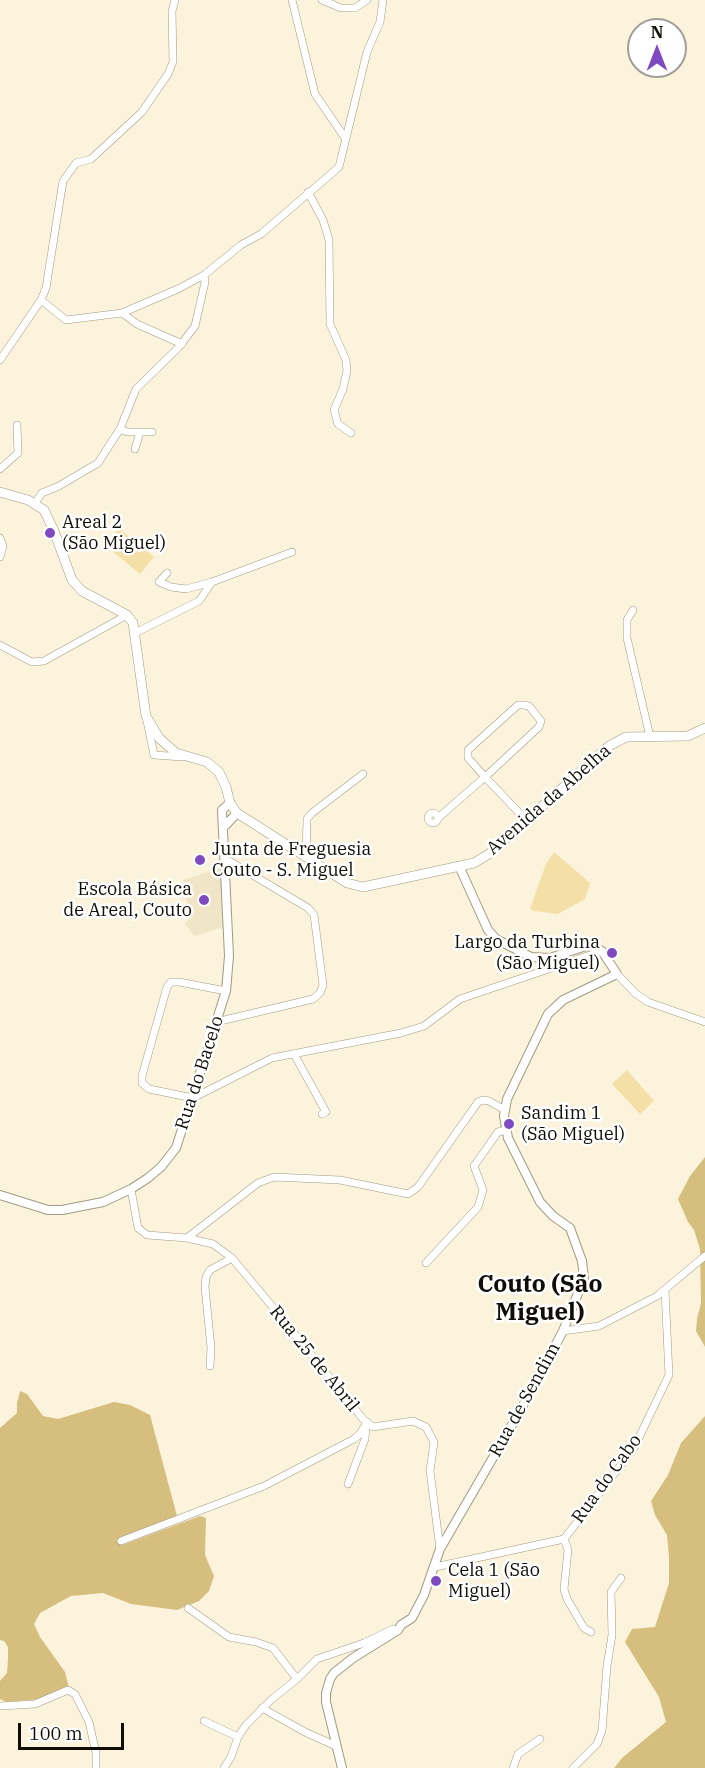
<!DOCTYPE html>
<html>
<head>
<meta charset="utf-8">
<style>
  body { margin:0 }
  #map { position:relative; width:705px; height:1768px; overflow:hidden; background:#fbf3db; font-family:"IBM Plex Serif",serif }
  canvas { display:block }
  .north { position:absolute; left:627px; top:18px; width:60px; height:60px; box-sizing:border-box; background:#fff; border:2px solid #9f9e9b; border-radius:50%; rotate:0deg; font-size:16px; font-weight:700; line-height:24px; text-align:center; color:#100d06 }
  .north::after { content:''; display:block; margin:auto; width:21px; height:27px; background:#7f49c0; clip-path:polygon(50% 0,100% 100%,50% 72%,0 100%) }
  .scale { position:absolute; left:18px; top:1723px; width:106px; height:27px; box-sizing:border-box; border:3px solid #100d06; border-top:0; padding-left:8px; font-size:18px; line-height:21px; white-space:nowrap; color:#100d06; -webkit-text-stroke:4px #fff; paint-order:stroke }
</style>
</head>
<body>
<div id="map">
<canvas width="705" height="1768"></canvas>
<div class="north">N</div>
<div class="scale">100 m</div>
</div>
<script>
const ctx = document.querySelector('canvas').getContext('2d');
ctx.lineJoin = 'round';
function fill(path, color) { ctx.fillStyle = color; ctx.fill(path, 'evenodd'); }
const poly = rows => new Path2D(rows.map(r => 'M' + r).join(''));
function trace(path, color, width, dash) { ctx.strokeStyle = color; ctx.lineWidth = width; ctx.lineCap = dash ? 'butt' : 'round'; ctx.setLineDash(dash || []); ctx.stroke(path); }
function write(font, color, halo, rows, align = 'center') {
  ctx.font = font + ' "IBM Plex Serif",serif'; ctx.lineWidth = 5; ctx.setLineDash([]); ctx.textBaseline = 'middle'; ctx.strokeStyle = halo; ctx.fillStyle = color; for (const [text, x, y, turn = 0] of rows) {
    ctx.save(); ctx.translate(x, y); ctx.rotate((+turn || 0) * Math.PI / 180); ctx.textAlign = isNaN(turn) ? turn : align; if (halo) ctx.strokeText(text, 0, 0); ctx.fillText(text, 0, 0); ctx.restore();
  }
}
fill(poly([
  [220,868,224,927,194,936,185,924,189,919,183,880]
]), '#f0e6c7');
fill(poly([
  [119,528,154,557,140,574,105,545],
  [554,852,590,883,585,899,558,914,534,911,530,909,546,864],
  [627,1070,654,1101,640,1114,612,1084]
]), '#f4e0a6');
fill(poly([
  [705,1157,705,1347,696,1331,697,1319,701,1303,700,1249,694,1230,688,1222,678,1199,690,1176],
  [20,1391,27,1394,43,1416,58,1419,114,1402,130,1405,150,1415,177,1516,117,1540,122,1545,200,1516,206,1518,205,1555,214,1576,209,1591,199,1601,177,1610,131,1604,103,1593,71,1596,40,1613,34,1624,40,1637,65,1672,69,1688,41,1699,6,1702,0,1699,0,1681,7,1673,8,1660,8,1647,4,1641,0,1640,0,1428,17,1413,17,1403],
  [705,1416,705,1768,614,1768,622,1758,666,1722,659,1697,625,1642,632,1629,655,1627,669,1583,669,1557,667,1535,655,1515,651,1501,668,1475,681,1443]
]), '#d6bf7e');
const minor = poly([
  [292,0,315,94,345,138],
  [322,0,341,8,355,8,367,0],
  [308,192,323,220,329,240,330,324,346,360,347,371,343,389,334,410,338,424,351,433],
  [41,300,66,320,122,313,180,288,204,275,241,245,261,234,339,167,367,52,380,22,383,0],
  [122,313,137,324,182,344],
  [0,360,41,300,46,288,63,181,76,163,91,159,142,112,168,74,173,62,172,11,175,0],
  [120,429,127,432,152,432],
  [135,449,140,432],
  [0,469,18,453,17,425],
  [35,503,42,493,59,486,98,463,120,429,136,389,179,347,195,326,205,282,204,275],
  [0,538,3,546,0,557],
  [167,573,159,582,171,587,186,589,212,582,292,552],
  [633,610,627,620,627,638,650,737],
  [135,633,199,601,212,582],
  [0,645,32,662,44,661,127,615],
  [147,721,154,755,183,757],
  '428 818a5 5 0 1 1 10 0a5 5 0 1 1-10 0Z',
  [438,818,485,777,539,727,541,721,529,706,524,705,518,705,468,750,468,758,485,777,527,821],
  [306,857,307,819,312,813,363,774],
  [617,974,635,993,648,1002,705,1022],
  [226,991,179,982,171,982,167,987,142,1076,142,1083,149,1089,193,1098,272,1058,401,1033,424,1026,460,999,602,951],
  [216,1022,313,999,320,993,323,985,314,915,308,908,226,859],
  [294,1054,326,1112,322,1114],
  [131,1189,138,1228,147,1235,187,1238,213,1244,232,1258,281,1317,363,1419,373,1427,413,1421,426,1427,434,1442,430,1471,440,1549],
  [187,1238,258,1183,274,1177,340,1180,408,1194,418,1187,478,1102,483,1100,489,1101,505,1110],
  [426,1263,478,1207,483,1190,474,1166,498,1132,506,1130],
  [563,1331,599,1326,657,1296,705,1256],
  [210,1366,211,1348,205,1287,206,1277,210,1270,232,1258],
  [348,1484,365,1439,366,1425],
  [564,1539,568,1550,564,1589,567,1599,584,1628,591,1632],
  [121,1541,264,1486,354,1439,360,1434,367,1422],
  [435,1567,564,1539,634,1448,669,1375,665,1290],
  [188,1608,229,1637,256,1642,273,1648,297,1679],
  [0,1706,35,1704,68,1690,75,1694,89,1722,96,1753,96,1768],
  [262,1708,305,1732,336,1746],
  [204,1721,238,1737],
  [224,1768,231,1757,238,1737,246,1725,272,1699,297,1679,317,1659,364,1643,393,1629],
  [513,1768,518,1754,540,1739],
  [573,1768,597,1744,602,1731,607,1666,612,1635,611,1592,621,1578]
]);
const tertiary = poly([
  [223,828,237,813],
  [0,1195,48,1210,62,1210,103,1202,131,1189,148,1178,161,1167,176,1148,226,991,229,956,222,810,230,803],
  [342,1768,326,1702,326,1693,330,1679,334,1673,353,1658,398,1630,401,1625,412,1618,424,1595,440,1549,520,1411,563,1331,584,1278,582,1261,570,1228,553,1216,540,1202,508,1138,504,1116,507,1099,548,1014,563,1000,617,974,602,951,594,947,586,946,550,958,531,957,496,939,488,930,459,866]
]);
const secondary = poly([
  [0,492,28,500,44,510,54,531,72,580,82,591,127,615,133,623,146,716,159,738,176,753,207,762,219,772,226,787,230,803,237,813,347,883,363,887,474,863,489,854,609,746,626,737,688,736,705,728]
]);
trace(minor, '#a19a83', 8);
trace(tertiary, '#a19a83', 10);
trace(secondary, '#a19a83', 10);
trace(minor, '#fff', 7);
trace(tertiary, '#fff', 8);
trace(secondary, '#fff', 9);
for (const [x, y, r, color] of [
  [50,533,6,"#7f49c0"],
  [200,860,6,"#7f49c0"],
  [204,900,6,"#7f49c0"],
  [612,953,6,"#7f49c0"],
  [509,1124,6,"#7f49c0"],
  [436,1581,6,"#7f49c0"]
]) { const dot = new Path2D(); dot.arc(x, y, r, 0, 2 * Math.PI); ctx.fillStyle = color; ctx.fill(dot); trace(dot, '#fff', 2); }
write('18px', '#100d06', '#fff', [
  ["Areal 2",62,523],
  ["(São Miguel)",62,544],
  ["Junta de Freguesia",212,850],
  ["Couto - S. Miguel",212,871],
  ["Escola Básica",192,890,"right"],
  ["de Areal, Couto",192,911,"right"],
  ["Largo da Turbina",600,943,"right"],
  ["(São Miguel)",600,964,"right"],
  ["Sandim 1",521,1114],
  ["(São Miguel)",521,1135],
  ["Cela 1 (São",448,1571],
  ["Miguel)",448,1592]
], 'left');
write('18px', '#100d06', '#fff', [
  ["Avenida da Abelha",549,800,-41],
  ["Rua do Bacelo",200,1073,-72],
  ["Rua 25 de Abril",314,1359,51],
  ["Rua de Sendim",525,1400,-61],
  ["Rua do Cabo",607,1479,-54]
]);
write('bold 24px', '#100d06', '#fff', [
  ["Couto (São",540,1285],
  ["Miguel)",540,1313]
]);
</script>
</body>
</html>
